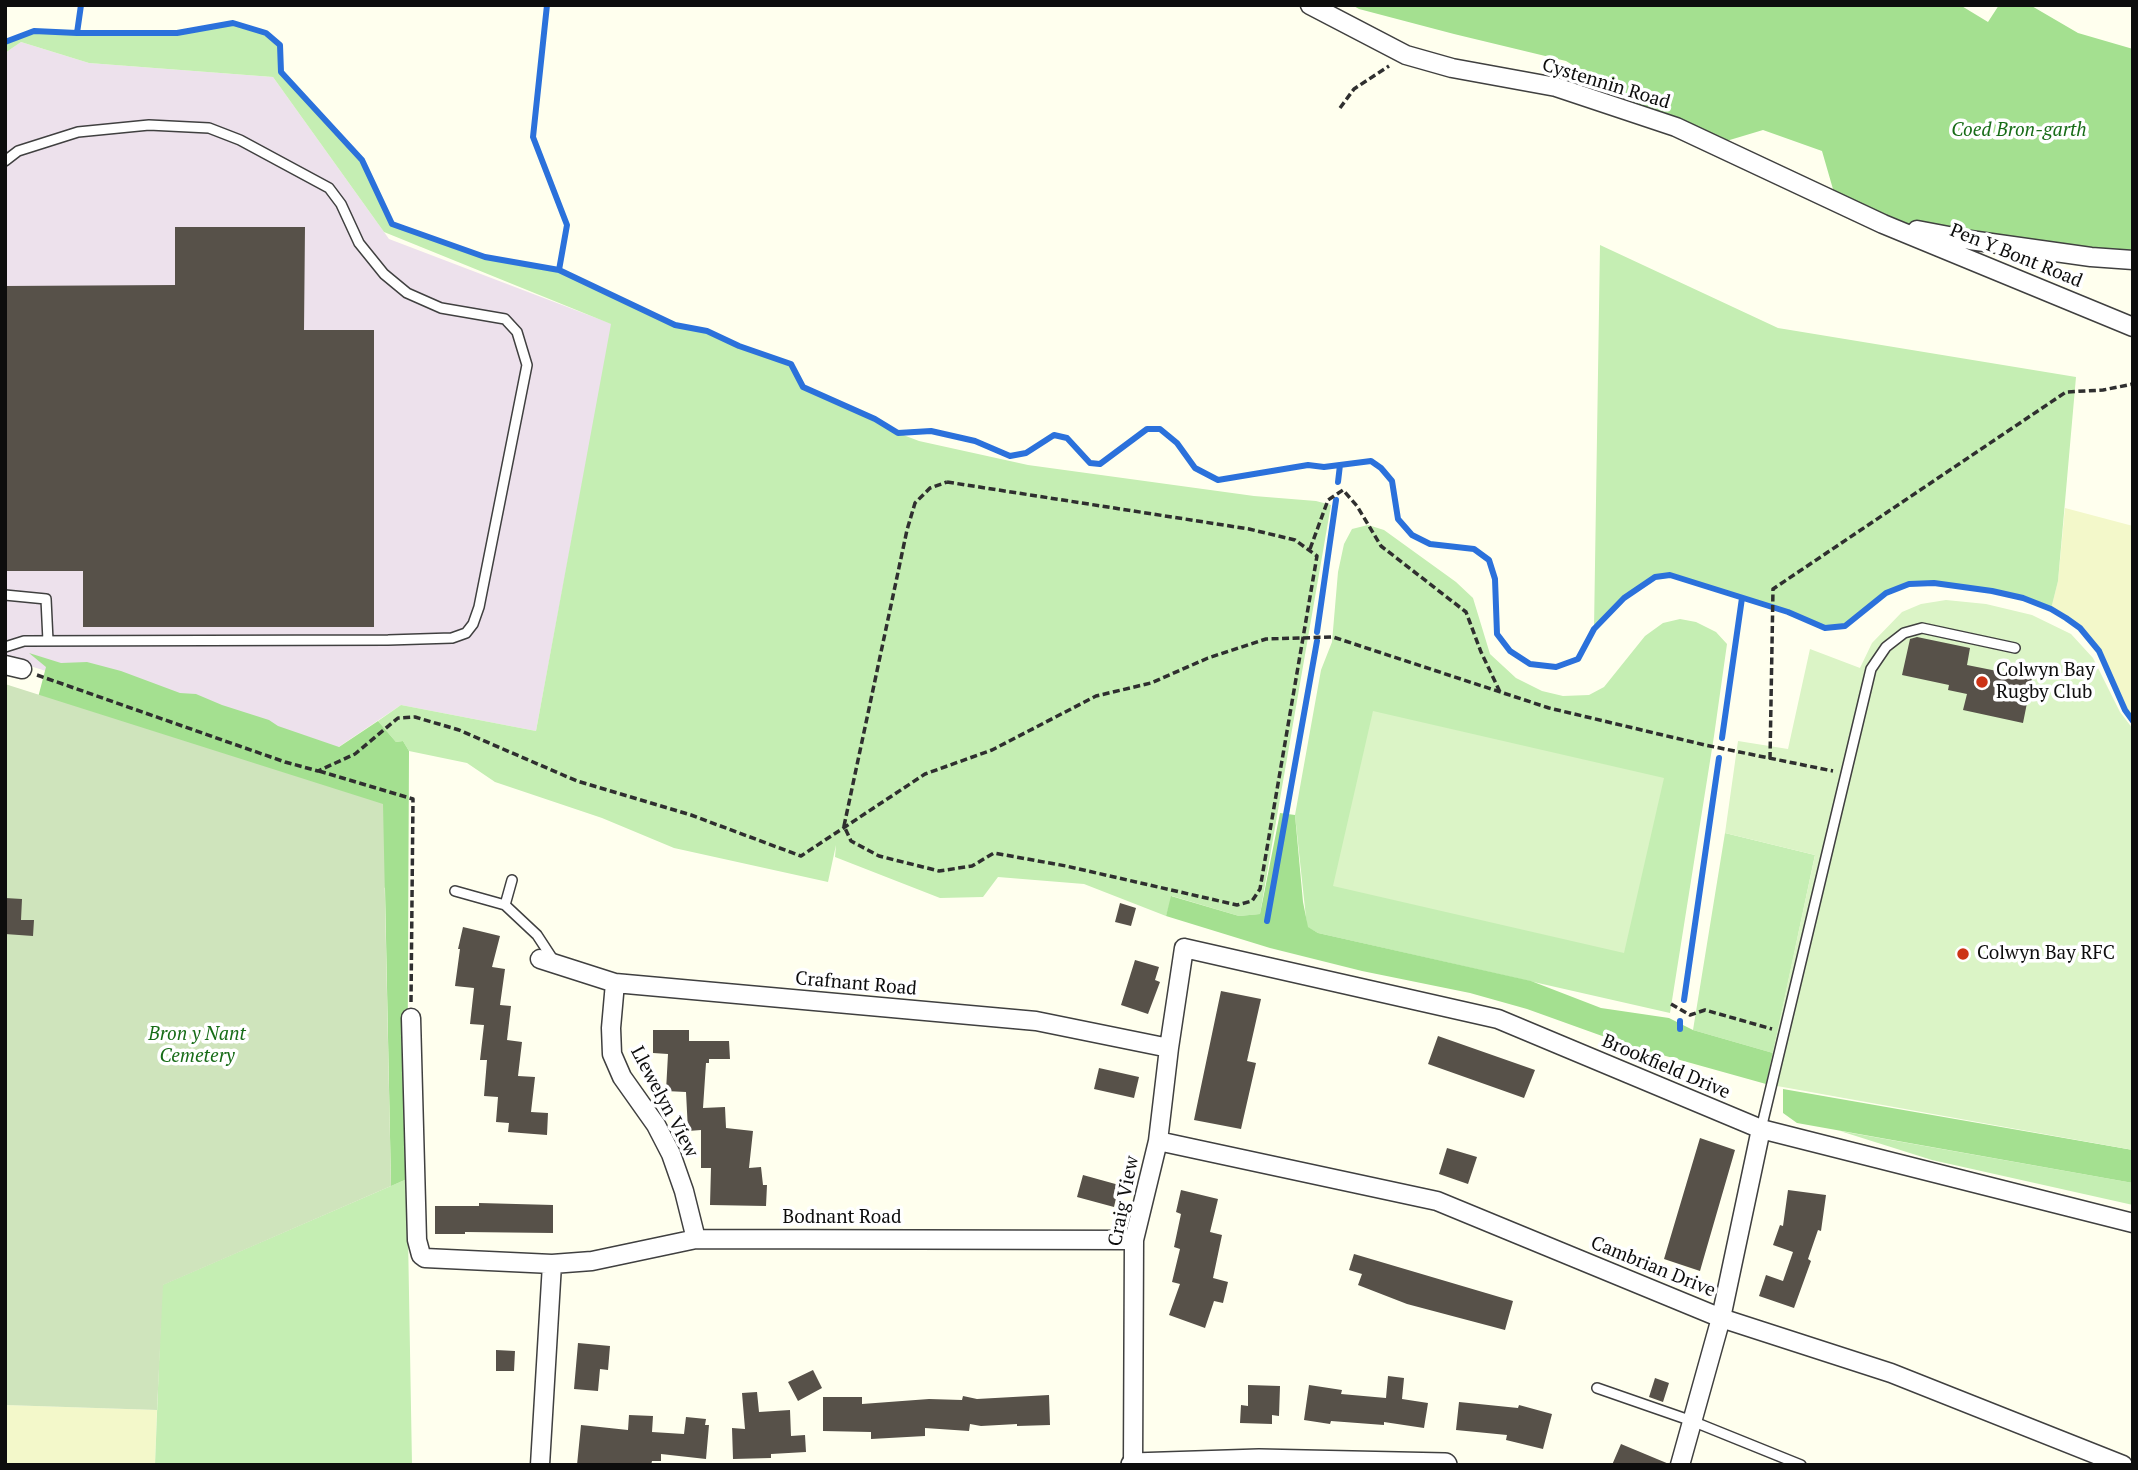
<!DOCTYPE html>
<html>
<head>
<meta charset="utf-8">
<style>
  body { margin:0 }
  #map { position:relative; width:2138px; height:1470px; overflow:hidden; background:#ffe; font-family:"PT Serif",serif }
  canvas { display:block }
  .frame { position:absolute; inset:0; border:7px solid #0d0d0d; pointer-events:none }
</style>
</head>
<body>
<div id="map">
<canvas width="2138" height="1470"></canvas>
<div class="frame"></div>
</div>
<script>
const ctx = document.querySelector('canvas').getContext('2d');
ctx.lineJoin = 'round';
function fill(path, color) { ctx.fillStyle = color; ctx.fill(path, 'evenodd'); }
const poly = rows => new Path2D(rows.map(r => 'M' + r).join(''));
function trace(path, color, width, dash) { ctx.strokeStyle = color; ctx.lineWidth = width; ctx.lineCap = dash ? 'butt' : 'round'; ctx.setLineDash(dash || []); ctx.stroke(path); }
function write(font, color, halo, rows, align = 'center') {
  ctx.font = font + ' "PT Serif",serif'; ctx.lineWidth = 7; ctx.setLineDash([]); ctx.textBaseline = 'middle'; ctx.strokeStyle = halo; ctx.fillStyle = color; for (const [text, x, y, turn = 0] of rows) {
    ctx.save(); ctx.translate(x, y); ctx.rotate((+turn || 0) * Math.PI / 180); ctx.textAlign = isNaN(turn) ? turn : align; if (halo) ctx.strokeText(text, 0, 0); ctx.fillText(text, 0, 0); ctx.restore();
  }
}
fill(poly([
  [21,42,89,63,273,77,389,239,612,324,536,731,401,705,328,754,49,672,5,658,5,53]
]), '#ede1ec');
fill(poly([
  [2065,508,2133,526,2133,721,2125,710,2099,651,2080,628,2051,609,2058,581],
  [5,1405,157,1410,155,1465,5,1465]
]), '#f3f8ca');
fill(poly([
  [230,24,266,33,280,45,281,72,362,160,393,224,485,257,559,270,675,325,707,331,739,346,791,364,803,387,898,433,919,441,1028,465,1254,496,1316,501,1331,505,1260,914,1239,916,1172,896,1166,916,1084,884,998,877,983,897,940,898,835,857,836,845,828,882,674,848,602,818,495,782,467,763,409,751,403,741,396,742,378,721,401,705,536,731,611,324,384,232,273,77,89,63,21,42,5,53,5,42,34,31,177,33],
  [1600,245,1778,328,2076,377,2058,581,2051,609,2023,598,1992,591,1934,583,1909,584,1886,593,1845,626,1825,628,1788,612,1670,575,1655,577,1624,598,1594,629],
  [1368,525,1384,530,1456,582,1473,598,1490,654,1516,678,1542,691,1563,696,1589,695,1604,687,1645,636,1663,623,1680,619,1696,622,1716,632,1727,644,1714,736,1670,1013,1318,933,1307,927,1295,815,1321,670,1332,642,1338,572,1344,544,1352,529],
  [1725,833,1815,855,1773,1053,1693,1030],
  [1840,1131,2133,1183,2133,1205,1932,1160],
  [407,1179,412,1465,155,1465,162,1285]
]), '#c5eeb3');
fill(poly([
  [1352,5,1960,5,1988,22,1999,5,2030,5,2078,33,2133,49,2133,258,1883,224,1837,203,1822,151,1763,130,1713,145,1676,127,1566,61,1454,34,1359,9],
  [29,653,61,663,87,662,121,671,180,693,196,694,222,705,269,720,278,726,339,747,378,721,396,742,403,741,409,751,407,1179,391,1186,385,888,35,709,46,667],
  [1280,813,1295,815,1303,902,1308,927,1318,933,1531,981,1601,1008,1669,1018,1693,1030,1773,1053,1766,1084,1630,1046,1527,1009,1470,993,1362,971,1270,948,1166,916,1171,896,1239,916,1260,914],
  [1783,1089,2133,1150,2133,1183,1797,1123,1783,1113]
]), '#a4e090');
fill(poly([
  [5,684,383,804,391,1186,163,1285,157,1410,5,1405]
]), '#cfe4bc');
fill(poly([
  [1946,600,1986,604,2032,615,2071,634,2093,658,2120,712,2133,729,2133,1150,1766,1084,1815,855,1725,833,1738,741,1788,749,1810,649,1860,668,1872,643,1902,612,1921,604],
  [1373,711,1664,778,1624,953,1333,886]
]), '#dbf4c6');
trace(poly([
  [547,5,533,137,567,225,559,270],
  [77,33,81,5],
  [5,42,34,31,77,33,177,33,233,23,266,33,280,45,281,72,362,160,392,224,485,257,559,270,675,325,707,331,739,346,791,364,803,387,875,419,898,433,931,431,975,441,1010,456,1026,453,1054,435,1067,438,1090,463,1100,464,1147,429,1160,429,1177,443,1195,468,1218,480,1308,465,1324,467,1371,461,1381,468,1392,481,1398,519,1412,535,1430,544,1474,549,1489,560,1495,579,1497,634,1510,651,1530,664,1556,667,1578,659,1594,629,1624,598,1655,577,1670,575,1788,612,1825,628,1845,626,1886,593,1909,584,1934,583,1992,591,2023,598,2051,609,2066,618,2080,628,2099,651,2125,710,2133,721],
  [1338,482,1340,465],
  [1317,632,1336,500],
  [1722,738,1742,598],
  [1267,921,1317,641],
  [1684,1000,1719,758],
  [1680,1029,1680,1021]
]), '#2b71db', 6);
fill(poly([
  [175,227,305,227,304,330,374,330,374,627,83,627,83,571,5,571,5,286,175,285],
  [1917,637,1970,648,1967,665,2032,678,2023,723,1963,710,1967,694,1948,690,1949,685,1902,675,1910,639],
  [5,898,22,899,21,920,34,920,33,936,5,934],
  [1120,903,1136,908,1131,926,1115,922],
  [463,927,500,936,492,967,505,969,500,1005,511,1006,507,1040,522,1042,518,1076,535,1077,531,1112,548,1113,547,1135,508,1132,509,1123,496,1122,498,1097,484,1096,487,1060,480,1060,484,1025,470,1024,474,988,455,986,460,949,458,949],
  [1135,960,1159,967,1155,980,1160,982,1148,1014,1121,1005],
  [1221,991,1261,999,1247,1061,1256,1063,1241,1129,1194,1120],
  [653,1030,689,1030,689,1041,729,1041,730,1059,709,1059,709,1063,706,1063,703,1108,725,1107,726,1128,753,1131,749,1168,761,1167,763,1185,767,1185,766,1206,710,1205,711,1168,701,1168,701,1130,688,1131,686,1092,666,1091,668,1054,653,1053],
  [1438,1036,1535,1070,1524,1098,1428,1064],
  [1099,1068,1139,1077,1134,1098,1094,1089],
  [1700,1138,1735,1150,1700,1271,1664,1259],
  [1447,1148,1477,1157,1468,1184,1439,1174],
  [1083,1175,1119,1185,1114,1207,1077,1197],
  [1181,1190,1218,1199,1210,1232,1222,1235,1213,1278,1228,1282,1223,1303,1214,1301,1205,1328,1169,1315,1180,1284,1172,1282,1180,1249,1174,1247,1181,1214,1176,1212],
  [1788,1190,1826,1195,1821,1231,1818,1230,1808,1259,1811,1261,1794,1308,1759,1296,1766,1275,1783,1281,1793,1252,1773,1245,1780,1225,1783,1226],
  [479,1203,553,1205,553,1233,465,1232,465,1234,435,1234,435,1206,479,1206],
  [1354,1254,1513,1301,1505,1330,1407,1304,1358,1285,1362,1274,1349,1270],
  [578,1343,610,1346,608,1370,600,1369,598,1391,574,1389],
  [496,1350,515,1351,514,1371,496,1371],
  [813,1370,822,1388,798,1401,788,1382],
  [1388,1376,1404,1378,1402,1399,1428,1403,1424,1428,1384,1422,1384,1425,1331,1421,1330,1424,1304,1420,1309,1385,1342,1390,1341,1394,1386,1398],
  [1655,1378,1669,1383,1663,1402,1649,1397],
  [1248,1385,1280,1386,1279,1416,1272,1415,1272,1424,1240,1423,1241,1405,1248,1406],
  [757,1392,759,1412,790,1410,791,1436,805,1435,806,1452,771,1454,771,1458,733,1459,732,1428,745,1429,742,1393],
  [1049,1395,1050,1425,1017,1426,1017,1424,981,1426,970,1424,969,1431,925,1428,925,1436,871,1439,871,1432,823,1431,823,1397,862,1397,862,1404,929,1399,962,1400,963,1396,977,1399],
  [1459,1402,1518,1408,1519,1405,1552,1414,1543,1449,1506,1440,1507,1435,1456,1430],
  [629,1415,653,1416,652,1432,684,1434,686,1417,706,1419,705,1425,709,1425,706,1459,661,1454,661,1461,652,1461,651,1465,577,1465,581,1425,628,1430],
  [1621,1444,1669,1464,1669,1465,1612,1465]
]), '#575149');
const service = poly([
  [5,161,18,151,78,132,149,125,209,128,240,140,329,188,341,204,359,243,384,274,407,293,441,308,505,319,517,332,527,365,479,607,473,624,466,633,452,638,388,640,24,641,5,647],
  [5,595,46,599,48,641],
  [512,880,505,905,537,935,554,961],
  [455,891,505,905],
  [1761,1129,1871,669,1886,647,1904,633,1922,628,2015,648],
  [1597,1388,1692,1421,1801,1465]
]);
const minor = poly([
  [1310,5,1406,55,1452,68,1556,87,1676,127,1883,224,2133,327],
  [1917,230,1970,240,2091,257,2133,260],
  [5,665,22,669],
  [540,959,615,983,1036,1021,1169,1048],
  [615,983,611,1028,612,1054,622,1077,656,1125,671,1154,684,1191,696,1239],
  [411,1018,417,1240,421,1255,425,1258,552,1264,592,1261,696,1239,1134,1240],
  [1158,1141,1437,1201,1721,1318,1891,1373,2123,1465],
  [540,1465,552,1264],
  [1133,1465,1134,1240,1158,1141,1169,1048,1184,948,1498,1019,1761,1129,2133,1223],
  [1680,1465,1721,1318,1761,1129]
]);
const tertiary = poly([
  [1133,1465,1259,1461,1445,1465]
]);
trace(service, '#404040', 12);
trace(minor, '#404040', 21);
trace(tertiary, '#404040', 26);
trace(poly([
  [1340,108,1354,89,1389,66],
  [947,482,1249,529,1295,540,1317,556,1260,889,1252,901,1237,905,1066,866,994,853,972,866,939,871,879,856,851,841,844,826,907,530,915,503,930,488,947,482],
  [1310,549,1328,500,1343,490,1357,506,1381,546,1466,612,1481,652,1500,692],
  [37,675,285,762,318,771,355,754,398,718,415,717,459,730,577,781,691,815,801,856,925,774,992,750,1096,696,1151,683,1208,658,1266,639,1333,637,1549,708,1705,745,1833,771],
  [1770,759,1773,589,2066,392,2103,390,2133,384],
  [319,771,413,799,411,1002],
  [1671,1004,1690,1015,1705,1010,1772,1029]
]), '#2f2f2f', 3.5, [7, 3.5]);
trace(service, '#fff', 9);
trace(minor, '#fff', 18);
trace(tertiary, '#fff', 23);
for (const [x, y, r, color] of [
  [1982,682,7,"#cc3316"],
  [1963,954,7,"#cc3316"]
]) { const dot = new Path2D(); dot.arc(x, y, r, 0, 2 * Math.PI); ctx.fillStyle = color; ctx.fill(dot); trace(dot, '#fff', 2.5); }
write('19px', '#0d0d0d', '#fff', [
  ["Cystennin Road",1606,84,17],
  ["Pen Y Bont Road",2016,256,22],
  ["Crafnant Road",856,984,5],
  ["Brookfield Drive",1666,1067,23],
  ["Llewelyn View",664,1102,62],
  ["Craig View",1124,1201,-79],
  ["Bodnant Road",842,1218],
  ["Cambrian Drive",1653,1267,22]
]);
write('italic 19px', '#176c17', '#fff', [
  ["Coed Bron-garth",2019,131],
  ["Bron y Nant",197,1035],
  ["Cemetery",197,1057]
]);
write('19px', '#0d0d0d', '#fff', [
  ["Colwyn Bay",1996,671],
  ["Rugby Club",1996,693],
  ["Colwyn Bay RFC",1977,954]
], 'left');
</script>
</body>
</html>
